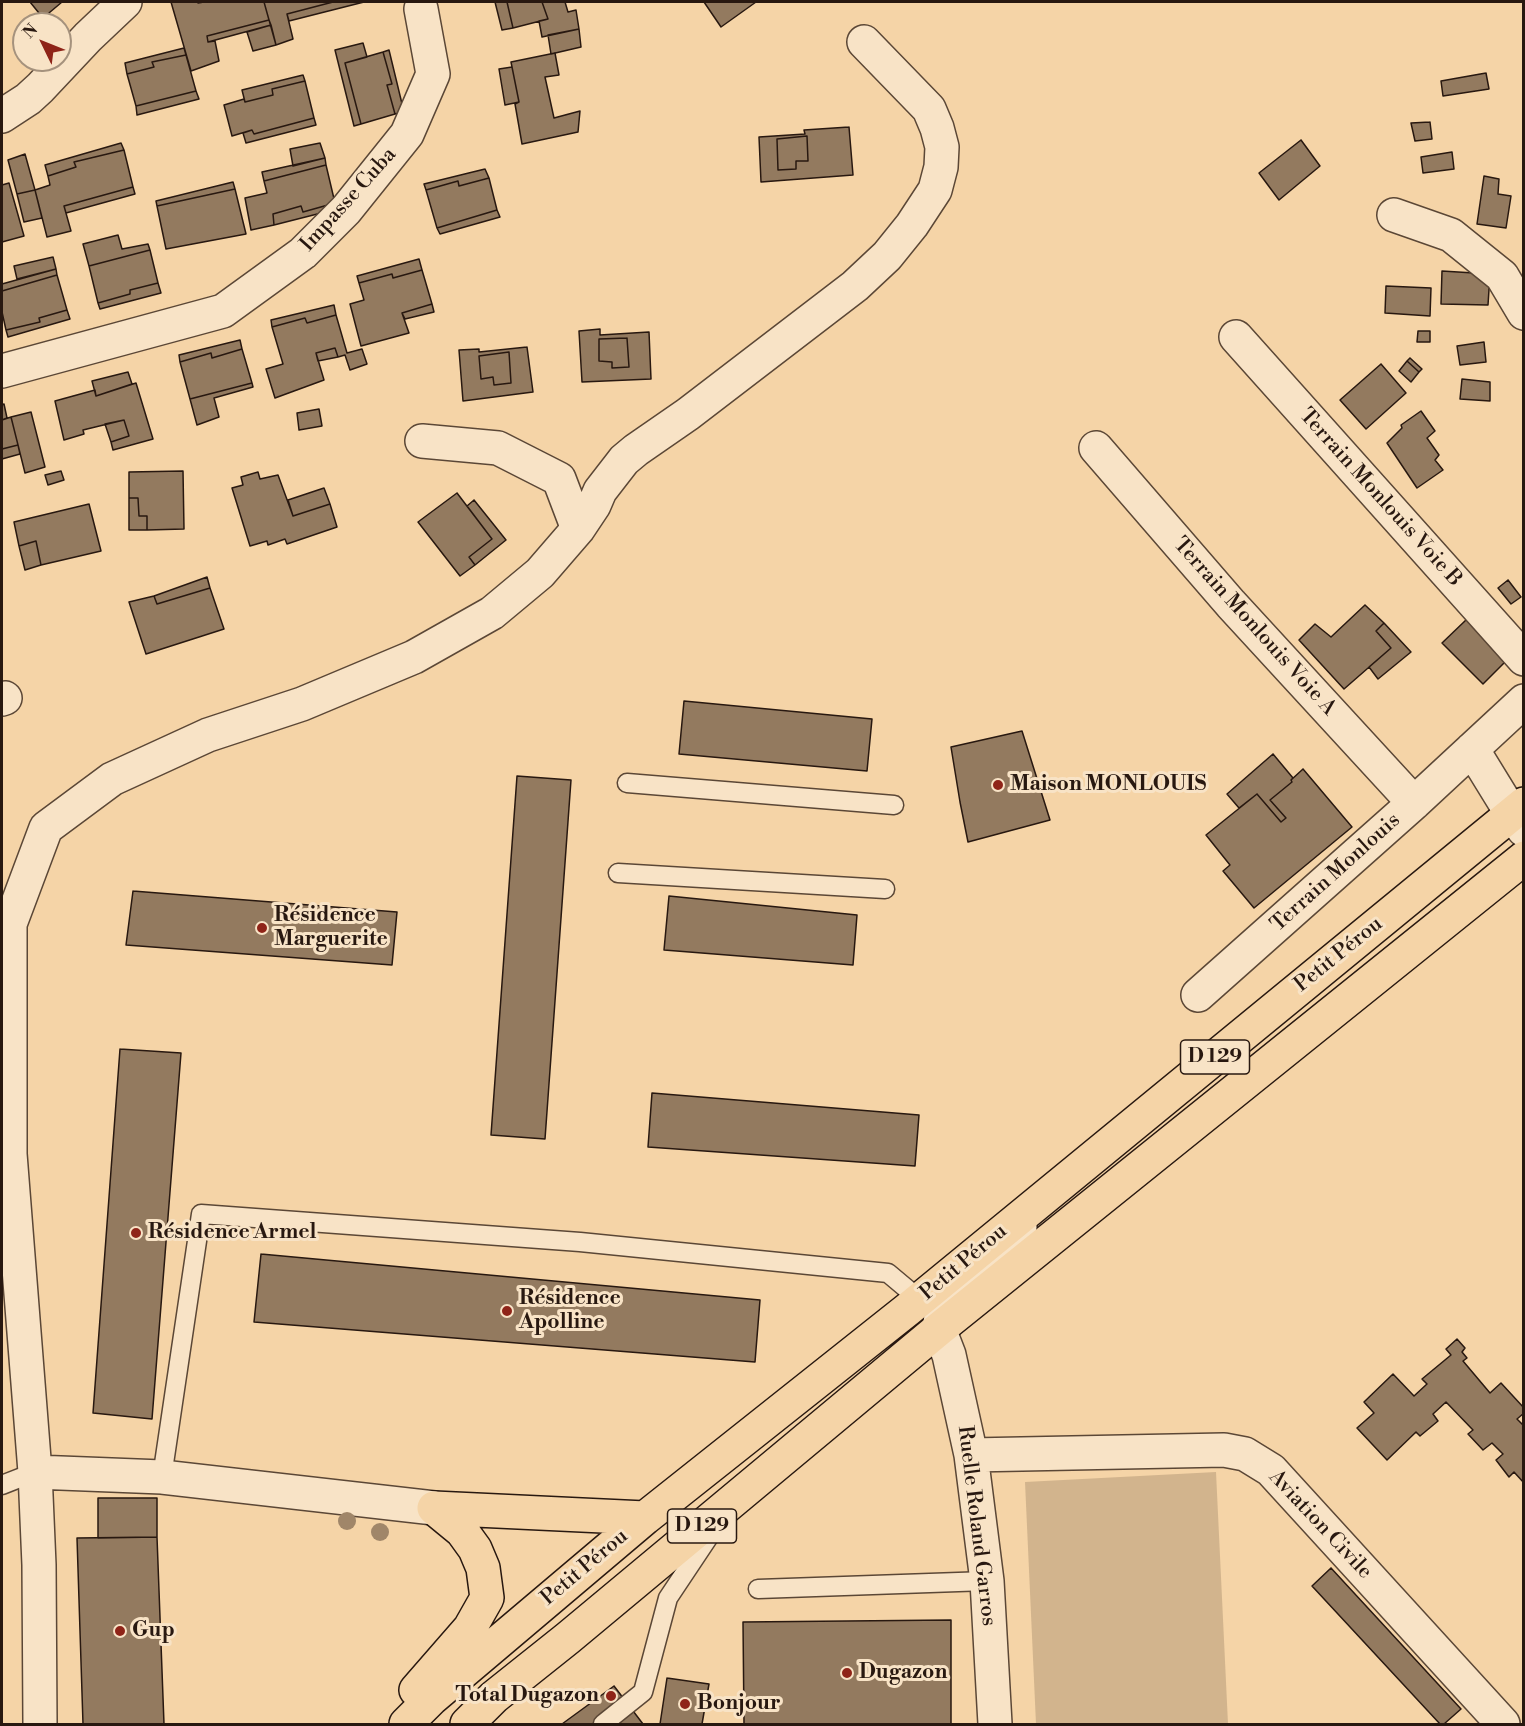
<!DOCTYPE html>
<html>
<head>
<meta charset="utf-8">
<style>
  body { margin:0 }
  #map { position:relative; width:1525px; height:1726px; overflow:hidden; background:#f5d4a7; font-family:"Libre Bodoni",serif }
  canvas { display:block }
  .frame { position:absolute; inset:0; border:3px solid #281810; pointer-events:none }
  .north { position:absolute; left:12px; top:12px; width:60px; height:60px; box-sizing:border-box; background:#f8e3c6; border:2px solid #a5927d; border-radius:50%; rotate:313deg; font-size:16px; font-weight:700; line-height:24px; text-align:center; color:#281810 }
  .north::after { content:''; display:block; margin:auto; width:21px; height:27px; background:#8f2418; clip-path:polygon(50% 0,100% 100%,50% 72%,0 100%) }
</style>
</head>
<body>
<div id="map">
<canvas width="1525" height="1726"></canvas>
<div class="frame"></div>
<div class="north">N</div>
</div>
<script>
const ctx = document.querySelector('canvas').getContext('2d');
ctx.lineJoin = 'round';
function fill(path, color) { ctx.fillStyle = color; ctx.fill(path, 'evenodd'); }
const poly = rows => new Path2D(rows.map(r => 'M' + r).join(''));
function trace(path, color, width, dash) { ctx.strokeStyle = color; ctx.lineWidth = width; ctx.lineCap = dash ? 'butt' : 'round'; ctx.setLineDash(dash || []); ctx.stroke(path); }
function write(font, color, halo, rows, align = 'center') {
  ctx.font = font + ' "Libre Bodoni",serif'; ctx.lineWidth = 6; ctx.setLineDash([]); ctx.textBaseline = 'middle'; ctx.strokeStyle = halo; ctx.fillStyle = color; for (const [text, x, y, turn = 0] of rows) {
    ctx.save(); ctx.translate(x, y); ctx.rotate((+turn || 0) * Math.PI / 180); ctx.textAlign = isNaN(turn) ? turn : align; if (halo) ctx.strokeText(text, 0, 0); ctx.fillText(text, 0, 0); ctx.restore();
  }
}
fill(poly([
  [1216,1472,1228,1724,1036,1724,1025,1482]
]), '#d2b48d');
const building = poly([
  [30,2,62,2,43,18,30,2],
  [171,2,198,2,198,3,204,2,264,2,269,20,207,36,208,42,215,41,219,61,191,71,171,2],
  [264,2,333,2,287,14,293,39,276,45,264,2],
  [333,2,364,2,289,21,287,14,333,2],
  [495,2,507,2,513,28,502,30,495,2],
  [507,2,542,2,548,19,513,28,507,2],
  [542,2,565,2,568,12,576,10,579,29,542,37,539,21,548,19,542,2],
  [704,2,756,2,721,27,704,2],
  [269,20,271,25,208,42,207,36,269,20],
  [271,25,276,45,253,51,247,32,271,25],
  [579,29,581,47,551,54,548,35,579,29],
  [363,43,367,57,345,63,361,124,354,126,335,50,363,43],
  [184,48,186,55,152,62,154,67,127,74,125,63,184,48],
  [389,50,404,112,395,114,387,85,392,84,383,52,389,50],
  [383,52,392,84,387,85,395,114,361,124,345,63,383,52],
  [555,53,559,75,545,77,554,118,580,111,578,132,522,144,515,104,519,102,511,62,555,53],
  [186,55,196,91,136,106,127,74,154,67,152,62,186,55],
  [512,67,519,102,505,105,499,69,512,67],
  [1486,73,1489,89,1443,96,1441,81,1486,73],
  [303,75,305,81,272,89,273,95,245,102,242,90,303,75],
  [305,81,314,118,254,134,252,130,232,136,224,105,244,99,245,102,273,95,272,89,305,81],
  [196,91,199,99,137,115,136,106,196,91],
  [314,118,316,125,246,143,243,133,252,130,254,134,314,118],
  [1430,122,1432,139,1415,141,1411,123,1430,122],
  [849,127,853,175,761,182,759,137,805,134,804,130,849,127],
  [807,136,808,161,796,161,796,169,778,170,777,139,807,136],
  [807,136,808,161,796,161,796,169,778,170,777,139,807,136],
  [1301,140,1320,166,1279,200,1259,173,1301,140],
  [121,143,124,150,74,162,76,167,48,176,45,165,121,143],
  [320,143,325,158,293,166,290,149,320,143],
  [124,150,133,187,64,206,71,231,47,237,35,190,50,185,48,176,76,167,74,162,124,150],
  [1452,152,1454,169,1423,173,1421,157,1452,152],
  [25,154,35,190,17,194,8,160,25,154],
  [325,158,326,165,264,181,262,172,325,158],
  [326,165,335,203,303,212,301,206,273,214,274,225,251,230,245,198,267,193,264,181,326,165],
  [485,169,489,178,459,186,458,181,426,190,424,184,485,169],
  [1484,176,1499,179,1498,194,1511,196,1506,228,1477,224,1484,176],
  [489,178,497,210,437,228,426,190,458,181,459,186,489,178],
  [233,182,235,189,157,206,156,201,233,182],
  [9,183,24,236,2,242,2,185,9,183],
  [133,187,135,194,66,213,64,206,133,187],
  [235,189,246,234,166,249,157,206,235,189],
  [35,190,42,218,24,222,17,194,35,190],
  [335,203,337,209,274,225,273,214,301,206,303,212,335,203],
  [497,210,500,217,440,234,437,228,497,210],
  [118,235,122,249,148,244,150,250,89,266,83,244,118,235],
  [150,250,158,283,130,290,130,294,98,303,89,266,150,250],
  [53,257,56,269,17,279,14,266,53,257],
  [419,259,422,270,393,278,392,274,359,283,357,276,419,259],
  [56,269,57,275,2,291,2,284,56,269],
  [422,270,432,304,402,313,409,333,361,346,350,304,364,300,359,283,392,274,393,278,422,270],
  [1442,271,1490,274,1488,305,1441,304,1442,271],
  [57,275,67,310,39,318,40,322,6,330,2,312,2,291,57,275],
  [158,283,161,293,100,309,98,303,130,294,130,290,158,283],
  [1386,286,1431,288,1430,316,1385,313,1386,286],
  [432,304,434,312,405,319,402,313,432,304],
  [334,305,336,315,307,323,305,318,272,327,271,320,334,305],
  [67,310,70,319,8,337,6,330,40,322,39,318,67,310],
  [336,315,347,353,362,349,367,364,350,370,345,355,338,357,335,348,316,353,324,380,275,398,266,369,283,364,272,327,305,318,307,323,336,315],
  [600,329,600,335,649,332,651,379,582,382,579,331,600,329],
  [627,338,629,367,612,368,612,362,599,361,599,339,627,338],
  [1418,331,1430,331,1430,342,1417,342,1418,331],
  [627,338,629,367,612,368,612,362,599,361,599,339,627,338],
  [240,340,242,349,212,358,211,353,180,362,179,355,240,340],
  [1484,342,1486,362,1460,365,1457,346,1484,342],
  [527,347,533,392,463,401,459,350,479,349,479,352,527,347],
  [509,352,511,383,494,385,493,377,481,379,479,356,509,352],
  [335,348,338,357,318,361,316,353,335,348],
  [242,349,252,383,190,399,180,362,211,353,212,358,242,349],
  [509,352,511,383,494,385,493,377,481,379,479,356,509,352],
  [1410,358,1422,369,1419,372,1407,361,1410,358],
  [1407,361,1419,372,1411,382,1399,371,1407,361],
  [1381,364,1406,393,1366,429,1340,400,1381,364],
  [128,372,132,384,96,396,92,381,128,372],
  [1462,379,1490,382,1490,401,1460,399,1462,379],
  [136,383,153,439,113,450,111,442,129,436,124,420,83,430,84,434,64,440,55,401,95,390,96,396,136,383],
  [252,383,253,387,214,398,219,417,197,425,190,399,252,383],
  [4,404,7,418,2,420,2,405,4,404],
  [319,409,322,426,299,430,297,413,319,409],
  [1421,411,1435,431,1427,438,1439,455,1435,460,1443,470,1417,488,1387,443,1402,428,1401,425,1421,411],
  [31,412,45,467,25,473,11,417,31,412],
  [11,417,18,445,2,449,2,420,11,417],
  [124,420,129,436,111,442,105,424,124,420],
  [18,445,20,454,2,459,2,449,18,445],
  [61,471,64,480,48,485,45,475,61,471],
  [183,471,184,529,147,530,147,516,139,516,138,498,129,498,129,472,183,471],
  [258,472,260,479,278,475,293,516,330,504,337,527,287,544,285,539,268,545,267,541,250,546,232,488,243,485,241,477,258,472],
  [324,488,330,504,293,516,288,500,324,488],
  [457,493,492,539,469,557,475,565,460,576,418,522,457,493],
  [129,498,138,498,139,516,147,516,147,530,129,530,129,498],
  [474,500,506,540,475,565,469,557,492,539,467,506,474,500],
  [89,504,101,551,41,565,36,541,19,546,14,522,89,504],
  [36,541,41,565,25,570,19,546,36,541],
  [207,577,210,588,157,604,154,596,207,577],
  [1508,580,1521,597,1511,604,1498,588,1508,580],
  [210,588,224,629,146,654,129,602,154,596,157,604,210,588],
  [1365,605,1384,623,1376,631,1391,648,1344,689,1299,640,1315,624,1331,637,1365,605],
  [1467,619,1508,659,1483,684,1442,643,1467,619],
  [1384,623,1411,652,1378,679,1369,667,1391,648,1376,631,1384,623],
  [684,701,872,719,867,771,679,754,684,701],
  [1022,731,1050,820,968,842,960,802,951,747,1022,731],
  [1273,754,1293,778,1291,780,1292,782,1270,800,1286,818,1281,822,1257,794,1239,808,1227,794,1273,754],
  [1303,769,1352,827,1254,908,1223,871,1230,865,1206,835,1257,794,1281,822,1286,818,1270,800,1292,782,1291,780,1303,769],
  [517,776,571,780,545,1139,491,1135,517,776],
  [133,891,397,912,392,965,126,945,133,891],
  [669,896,857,915,853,965,664,950,669,896],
  [120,1049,181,1053,152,1419,93,1413,120,1049],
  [652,1093,919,1115,915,1166,648,1147,652,1093],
  [261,1254,760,1300,755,1362,254,1322,261,1254],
  [1457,1339,1465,1348,1462,1352,1467,1358,1463,1361,1490,1393,1501,1383,1524,1408,1524,1413,1517,1419,1524,1426,1524,1483,1514,1472,1509,1477,1496,1460,1503,1454,1492,1443,1483,1450,1468,1434,1473,1430,1446,1402,1433,1414,1438,1421,1420,1436,1416,1432,1387,1460,1357,1428,1374,1413,1364,1402,1393,1374,1414,1396,1427,1384,1422,1379,1451,1355,1446,1349,1457,1339],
  [98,1498,157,1498,157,1537,98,1538,98,1498],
  [157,1537,164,1724,83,1724,77,1538,157,1537],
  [1331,1568,1461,1709,1444,1724,1440,1724,1312,1586,1331,1568],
  [951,1620,951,1724,744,1724,743,1622,951,1620],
  [667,1678,709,1684,702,1724,660,1724,667,1678],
  [614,1686,643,1724,562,1724,614,1686]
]);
fill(building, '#937a5f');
trace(building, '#281810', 1.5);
const lane = poly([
  [627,783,894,805],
  [618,873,885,889],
  [162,1477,201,1214,580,1242,888,1273,919,1299],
  [2,1485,35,1472],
  [758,1589,987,1581],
  [603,1724,643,1692,668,1598,714,1529]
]);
const street = poly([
  [2,116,28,99,40,88,88,37,125,2],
  [1394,215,1451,235,1502,276,1524,313],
  [1236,337,1524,659],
  [2,371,223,311,303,253,346,210,407,134,433,74,421,9],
  [422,441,498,448,559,479,578,529],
  [1096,448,1231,604,1414,803],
  [2,699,5,698],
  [1472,749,1512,814,1524,830],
  [1198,995,1414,803,1524,701],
  [971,1455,1224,1450,1245,1454,1271,1470,1503,1724],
  [35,1472,162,1477,434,1508],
  [40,1724,39,1565,35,1472,10,1154,10,924,46,828,112,779,208,735,302,704,414,657,492,613,540,573,578,529,594,505,600,491,624,460,636,450,688,414,855,286,887,256,912,225,935,190,941,167,942,147,937,128,929,109,864,42],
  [995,1724,987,1581,971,1455,949,1355,939,1329,943,1304,992,1262,1020,1227]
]);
const highway = poly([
  [434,1508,645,1518],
  [416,1690,470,1628,487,1598,483,1568,475,1549,462,1531,434,1508],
  [406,1724,431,1699,645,1518,907,1310,1524,804],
  [467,1724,494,1697,568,1638,939,1329,1524,858]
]);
trace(lane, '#5b4736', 21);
trace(street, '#5b4736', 36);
trace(highway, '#281810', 36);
trace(lane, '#f8e3c6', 18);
trace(street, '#f8e3c6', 33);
trace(highway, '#f5d4a7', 33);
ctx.fillStyle = '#a08669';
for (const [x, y] of [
  [347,1521],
  [380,1532]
]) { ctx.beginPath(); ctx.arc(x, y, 9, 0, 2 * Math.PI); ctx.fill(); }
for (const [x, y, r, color] of [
  [998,785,6,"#8f2418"],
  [262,928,6,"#8f2418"],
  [136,1233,6,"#8f2418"],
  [507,1311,6,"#8f2418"],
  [120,1631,6,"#8f2418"],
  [847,1673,6,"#8f2418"],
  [611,1696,6,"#8f2418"],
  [685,1704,6,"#8f2418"]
]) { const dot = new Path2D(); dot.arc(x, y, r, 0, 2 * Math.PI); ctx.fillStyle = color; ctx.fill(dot); trace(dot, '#f8e3c6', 2); }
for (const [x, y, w] of [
  [1215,1057,69],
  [702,1526,69]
]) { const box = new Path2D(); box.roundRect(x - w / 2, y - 17, w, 34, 4.5); ctx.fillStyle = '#f8e3c6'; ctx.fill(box); trace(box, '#281810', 1.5); }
write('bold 20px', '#281810', null, [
  ["D 129",1215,1057],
  ["D 129",702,1526]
]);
write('21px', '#281810', '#f8e3c6', [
  ["Impasse Cuba",349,200,-48],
  ["Terrain Monlouis Voie B",1380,498,48],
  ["Terrain Monlouis Voie A",1254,627,48],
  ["Terrain Monlouis",1336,873,-42],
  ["Petit Pérou",1339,955,-39],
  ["Petit Pérou",964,1263,-40],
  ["Aviation Civile",1320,1525,47],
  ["Ruelle Roland Garros",976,1526,83],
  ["Petit Pérou",585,1568,-40]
]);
write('bold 21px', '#281810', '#f8e3c6', [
  ["Maison MONLOUIS",1010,785],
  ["Résidence",274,916],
  ["Marguerite",274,940],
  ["Résidence Armel",148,1233],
  ["Résidence",519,1299],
  ["Apolline",519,1323],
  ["Gup",132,1631],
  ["Dugazon",859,1673],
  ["Total Dugazon",599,1696,"right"],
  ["Bonjour",697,1704]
], 'left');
</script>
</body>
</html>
